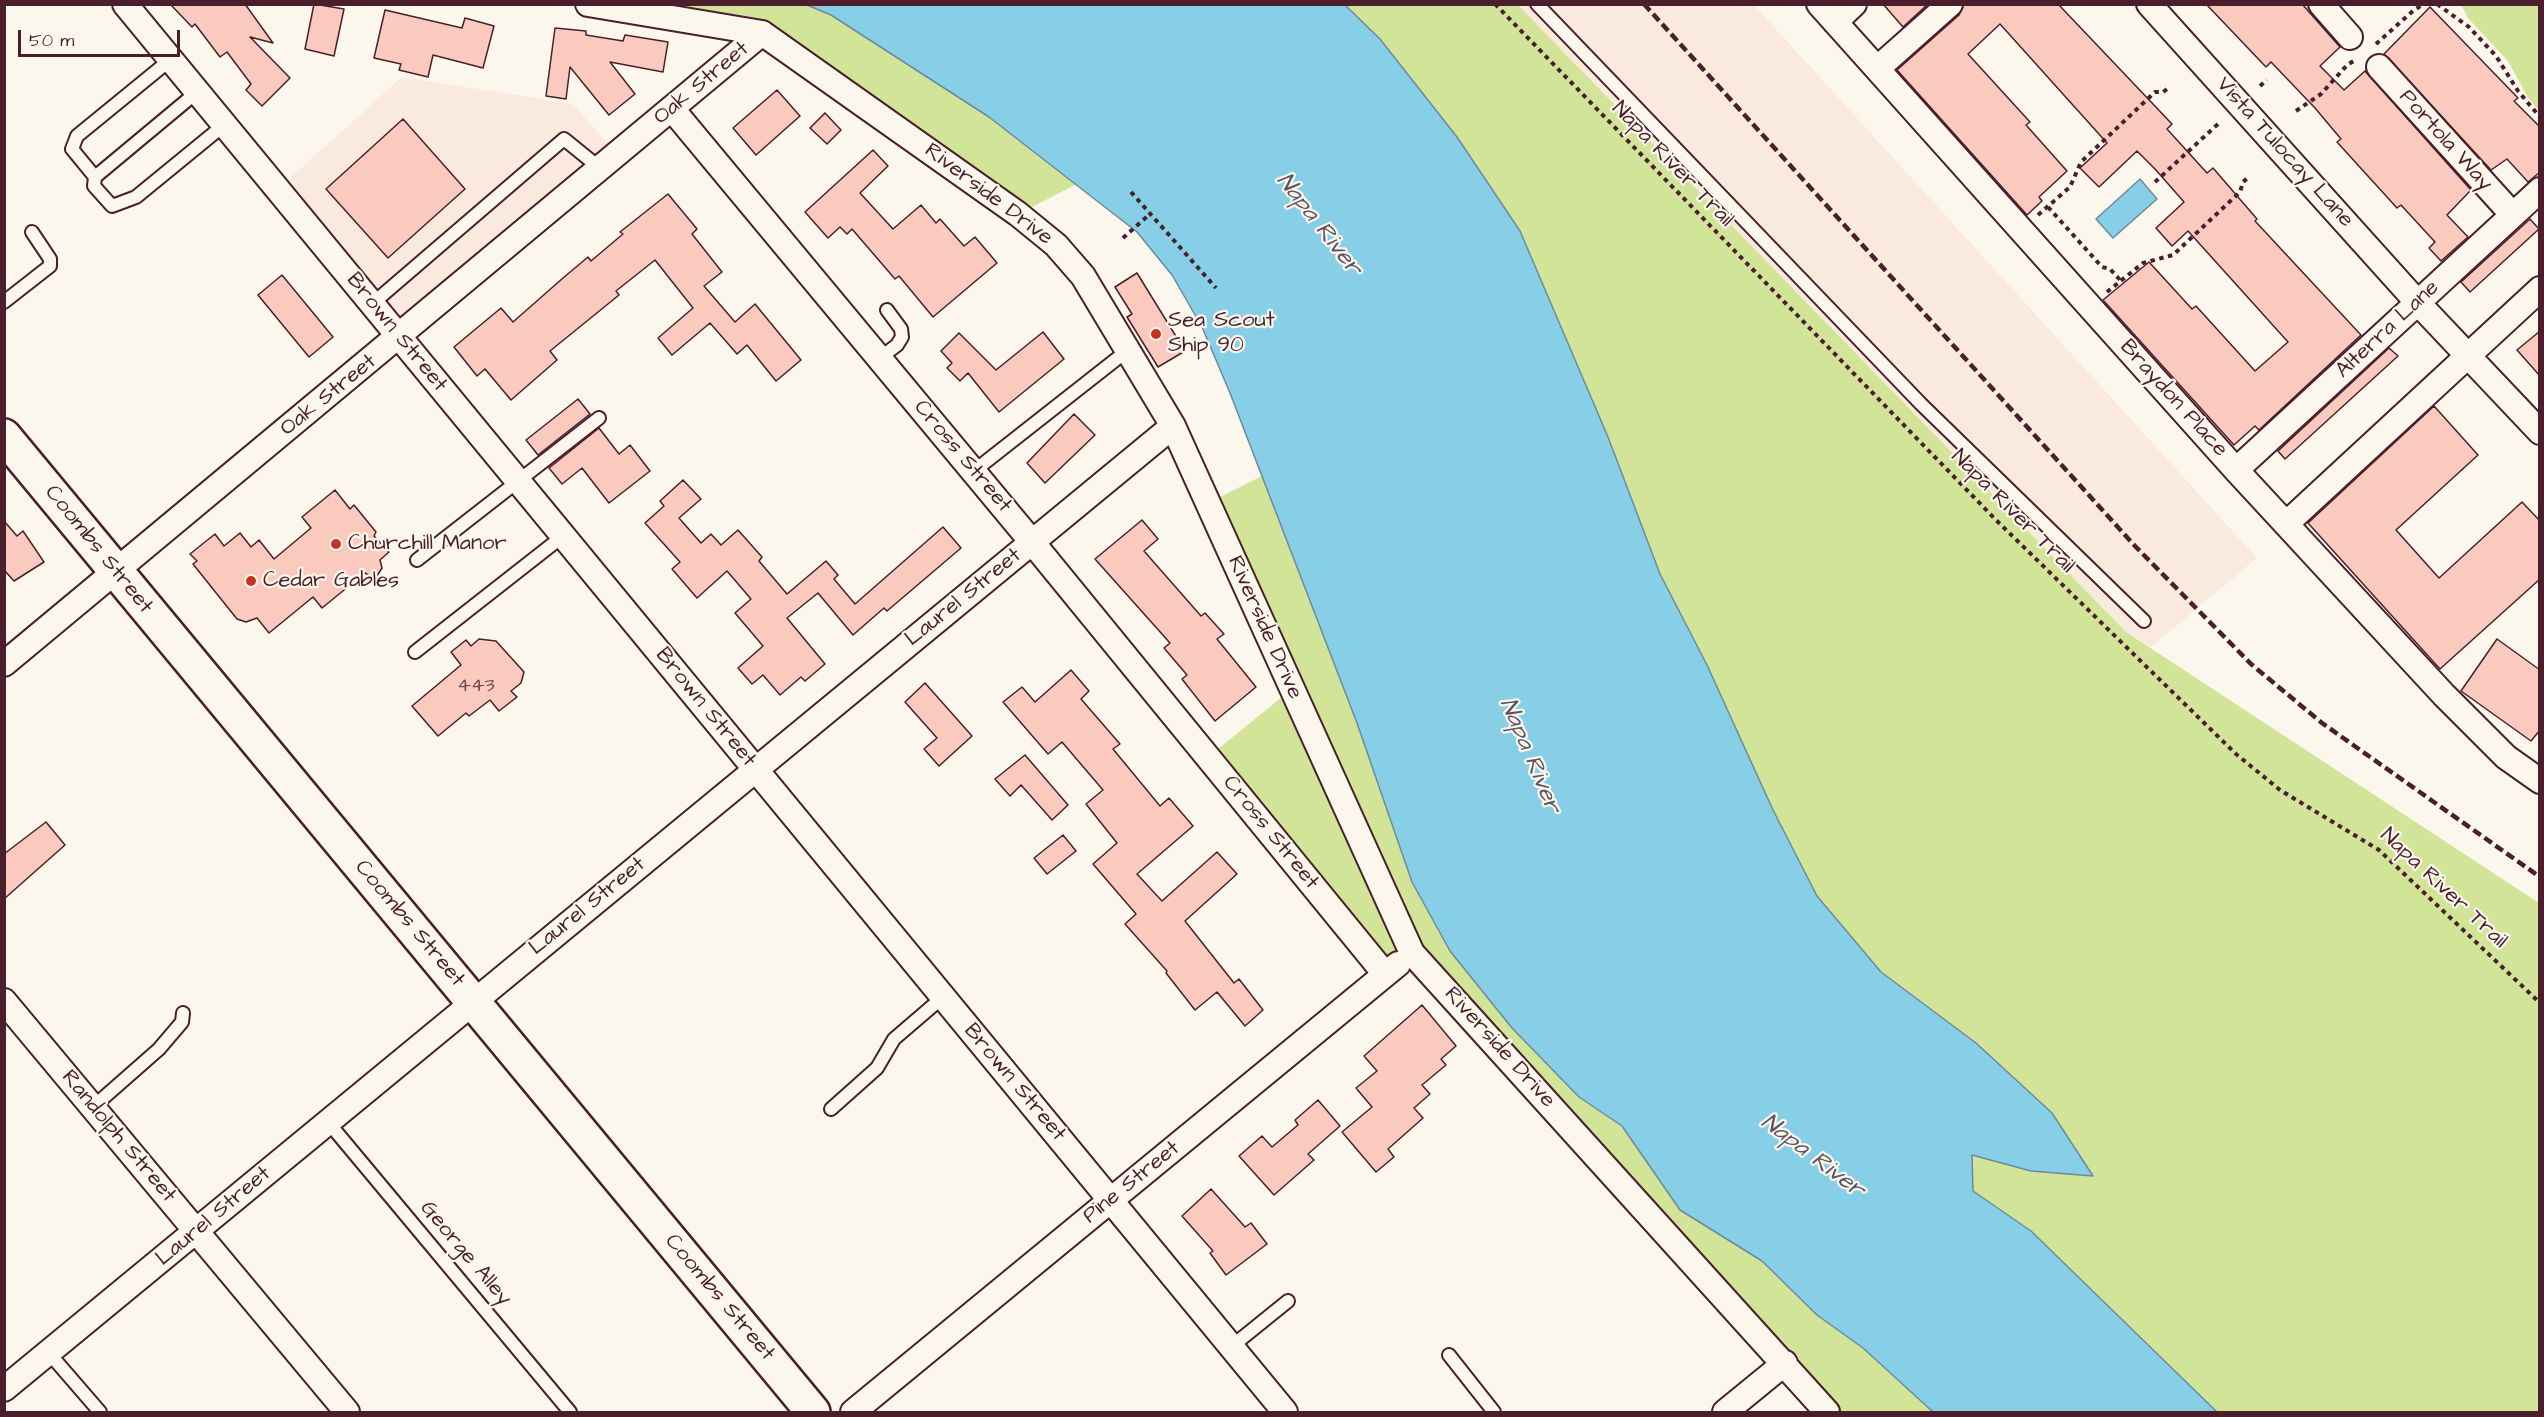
<!DOCTYPE html>
<html>
<head>
<meta charset="utf-8">
<style>
  body { margin:0 }
  #map { position:relative; width:2544px; height:1417px; overflow:hidden; background:#fbf7ec; font-family:"Architects Daughter",sans-serif }
  canvas { display:block }
  .frame { position:absolute; inset:0; border:6px solid #4a1f2b; pointer-events:none }
  .scale { position:absolute; left:18px; top:30px; width:162px; height:27px; box-sizing:border-box; border:3px solid #4a1f2b; border-top:0; padding-left:8px; font-size:18px; line-height:21px; white-space:nowrap; color:#4a1f2b; -webkit-text-stroke:4px #fbf7ec; paint-order:stroke }
</style>
</head>
<body>
<div id="map">
<canvas width="2544" height="1417"></canvas>
<div class="frame"></div>
<div class="scale">50 m</div>
</div>
<script>
const ctx = document.querySelector('canvas').getContext('2d');
ctx.lineJoin = 'round';
function fill(path, color) { ctx.fillStyle = color; ctx.fill(path, 'evenodd'); }
const poly = rows => new Path2D(rows.map(r => 'M' + r).join(''));
function trace(path, color, width, dash) { ctx.strokeStyle = color; ctx.lineWidth = width; ctx.lineCap = dash ? 'butt' : 'round'; ctx.setLineDash(dash || []); ctx.stroke(path); }
function write(font, color, halo, rows, align = 'center') {
  ctx.font = font + ' "Architects Daughter",sans-serif'; ctx.lineWidth = 4.5; ctx.setLineDash([]); ctx.textBaseline = 'middle'; ctx.strokeStyle = halo; ctx.fillStyle = color; for (const [text, x, y, turn = 0] of rows) {
    ctx.save(); ctx.translate(x, y); ctx.rotate((+turn || 0) * Math.PI / 180); ctx.textAlign = isNaN(turn) ? turn : align; if (halo) ctx.strokeText(text, 0, 0); ctx.fillText(text, 0, 0); ctx.restore();
  }
}
fill(poly([
  [1518,5,1754,5,2257,558,2151,647,2126,632],
  [402,77,573,104,620,158,400,338,278,189]
]), '#faeade');
fill(poly([
  [807,4,831,15,989,117,1077,184,1018,214,762,33,588,5],
  [1345,5,1518,5,2126,632,2539,903,2539,1412,2217,1412,2031,1231,1973,1191,1971,1155,2031,1171,2092,1176,1976,1043,1881,972,1817,896,1773,810,1707,665,1660,574,1608,437,1520,231,1457,137,1380,39],
  [2461,5,2539,5,2539,111,2527,96,2508,61,2468,18],
  [1262,476,1357,723,1412,882,1450,951,1512,1028,1579,1097,1622,1126,1680,1210,1762,1261,1817,1315,1863,1348,1933,1412,1827,1412,1412,953,1385,974,1208,757,1292,689,1208,503]
]), '#d2e498');
const water = poly([
  [807,5,1345,5,1380,39,1457,137,1520,231,1608,437,1660,574,1707,665,1773,810,1817,896,1881,972,1976,1043,2052,1113,2093,1176,2031,1171,1972,1155,1973,1191,2031,1231,2217,1412,1933,1412,1863,1348,1817,1315,1762,1261,1680,1210,1622,1126,1579,1097,1512,1028,1450,951,1412,882,1357,723,1230,393,1202,327,1172,275,1137,232,989,117,831,15,807,5],
  [2140,179,2157,199,2113,238,2096,219,2140,179]
]);
fill(water, '#86cfe7');
trace(water, '#6e899c', 1.5);
const building = poly([
  [170,4,245,4,273,43,250,37,290,78,262,106,246,90,251,84,227,52,220,57,195,24,192,27,170,4],
  [314,4,344,9,334,56,305,49,314,4],
  [1883,4,1928,4,1903,27,1883,4],
  [1964,4,2058,4,2172,124,2167,129,2207,173,2213,168,2257,219,2255,221,2361,335,2259,430,2255,426,2234,445,2103,300,2149,262,2192,309,2196,306,2255,371,2288,342,2188,231,2172,246,2156,228,2184,202,2155,169,2137,151,2099,187,2080,168,2107,143,2000,24,1968,54,2030,122,2026,125,2067,171,2039,197,2042,201,2027,215,1897,70,1959,15,1964,4],
  [2206,4,2302,4,2340,47,2320,66,2344,90,2365,71,2471,190,2447,215,2468,237,2441,261,2429,248,2435,242,2401,205,2397,208,2337,142,2341,139,2315,108,2271,62,2266,67,2206,4],
  [2430,7,2518,98,2514,101,2540,127,2540,172,2528,182,2507,159,2491,170,2384,54,2430,7],
  [385,10,462,28,465,18,494,26,483,68,433,55,428,77,399,70,401,64,374,58,385,10],
  [555,28,586,31,586,35,623,41,625,35,668,42,663,72,610,62,635,94,609,115,570,67,566,99,546,96,555,28],
  [777,90,800,116,756,155,733,128,777,90],
  [825,113,841,130,827,144,810,128,825,113],
  [403,119,465,189,388,258,326,189,403,119],
  [873,150,888,166,860,193,893,229,921,205,936,223,940,219,964,246,975,237,997,263,933,317,899,276,895,279,852,229,847,234,840,227,828,238,805,212,873,150],
  [668,194,697,229,692,234,722,272,704,286,735,322,755,304,801,360,776,381,747,345,737,354,710,323,672,355,658,338,693,308,655,260,616,291,619,295,550,351,557,360,511,400,485,369,477,376,454,347,501,308,513,322,563,278,588,257,591,261,623,234,620,232,668,194],
  [2530,219,2539,229,2470,292,2461,282,2530,219],
  [1137,273,1185,351,1158,367,1127,317,1132,314,1115,287,1137,273],
  [282,275,333,337,309,357,258,295,282,275],
  [2540,331,2540,376,2517,350,2540,331],
  [1043,332,1064,359,999,412,968,373,960,381,947,368,952,363,941,351,959,333,996,370,1043,332],
  [2389,348,2398,356,2285,459,2278,451,2389,348],
  [578,399,590,414,538,455,526,440,578,399],
  [2434,406,2478,455,2396,530,2439,578,2522,502,2540,521,2540,579,2440,669,2308,523,2434,406],
  [1074,414,1095,435,1045,483,1027,463,1074,414],
  [599,428,619,454,630,445,650,471,609,503,582,468,562,484,549,468,599,428],
  [683,480,701,499,679,518,701,543,711,534,721,545,738,530,762,557,759,561,787,594,826,561,838,575,834,579,855,604,943,527,961,548,887,611,884,608,853,635,818,593,787,618,825,664,805,681,801,677,780,695,763,675,752,684,738,668,763,646,735,613,751,599,727,571,697,598,672,569,680,562,645,523,664,506,660,501,683,480],
  [335,490,350,509,354,505,376,532,374,536,389,552,380,560,382,568,375,579,365,573,322,608,313,597,269,633,257,618,246,622,237,619,193,564,197,561,190,554,215,534,224,546,240,533,251,547,259,540,274,559,311,528,302,517,335,490],
  [1142,520,1158,539,1144,551,1201,616,1205,613,1224,634,1217,639,1256,687,1215,721,1182,679,1187,675,1164,648,1170,643,1095,559,1142,520],
  [4,521,17,536,23,531,44,562,14,581,4,570,4,521],
  [479,639,496,641,524,672,521,683,511,691,517,697,499,711,490,700,469,716,466,713,438,736,412,706,461,665,451,652,466,640,471,646,479,639],
  [2497,639,2540,670,2540,730,2531,741,2461,691,2497,639],
  [1071,670,1089,691,1081,699,1120,744,1113,749,1160,806,1169,798,1193,826,1137,874,1162,901,1217,852,1237,874,1185,921,1234,983,1239,979,1263,1010,1245,1026,1217,992,1195,1010,1166,973,1167,971,1125,924,1136,914,1093,864,1117,843,1086,804,1103,790,1062,742,1048,754,1003,702,1022,687,1035,702,1071,670],
  [925,683,972,736,939,766,924,749,937,738,905,702,925,683],
  [1025,755,1068,805,1052,820,1021,785,1010,796,995,779,1025,755],
  [46,822,65,845,4,899,4,854,46,822],
  [1063,835,1076,851,1047,874,1034,858,1063,835],
  [1422,1005,1456,1046,1441,1059,1446,1065,1422,1085,1430,1094,1414,1108,1423,1118,1388,1149,1394,1157,1376,1172,1342,1132,1372,1107,1356,1088,1377,1071,1364,1056,1422,1005],
  [1318,1100,1340,1126,1308,1154,1314,1160,1274,1195,1239,1156,1262,1136,1272,1147,1298,1125,1295,1120,1318,1100],
  [1211,1189,1245,1227,1251,1223,1267,1244,1226,1275,1210,1253,1213,1251,1182,1216,1211,1189]
]);
fill(building, '#f9cabd');
trace(building, '#4a1f2b', 1.5);
const lane = poly([
  [1537,4,1921,404,2144,621],
  [197,92,95,177,94,186,112,206,136,197,224,125],
  [95,177,72,149,77,136,170,60],
  [4,302,50,266,50,259,32,232],
  [372,304,564,139,601,169],
  [880,358,897,345,902,337,901,329,887,310],
  [974,471,1128,350],
  [417,560,599,418],
  [415,652,563,536],
  [93,1107,159,1049,182,1022,183,1013],
  [831,1109,877,1068,894,1039,943,997],
  [328,1122,570,1412],
  [1231,1347,1288,1301],
  [49,1353,100,1412],
  [1449,1355,1494,1412]
]);
const street = poly([
  [125,4,1285,1412],
  [588,4,762,33,1018,214,1056,245,1083,276,1173,426,1412,953,1827,1412],
  [1819,4,2236,470,2444,695,2506,757,2540,781],
  [2149,4,2418,303,2540,432],
  [2321,4,2350,37],
  [1835,22,1854,4],
  [2379,67,2512,214],
  [1878,68,1950,4],
  [672,109,1032,542,1385,974],
  [2236,470,2540,190],
  [2286,524,2540,289],
  [4,664,762,33],
  [4,1001,347,1412],
  [4,1389,1173,426],
  [853,1412,1398,964],
  [1725,1412,1785,1363]
]);
const secondary = poly([
  [4,436,813,1412]
]);
trace(lane, '#4a1f2b', 16);
trace(street, '#4a1f2b', 28);
trace(secondary, '#4a1f2b', 38);
trace(poly([
  [1495,4,1996,520,2236,754,2280,790,2379,850,2540,1003],
  [2437,4,2469,27,2496,56,2518,91,2540,117],
  [2376,44,2414,10,2424,4],
  [2260,86,2267,80],
  [2296,111,2321,94,2348,64,2356,60],
  [2155,182,2218,124],
  [1131,192,1216,288],
  [2048,207,2102,267,2110,269,2120,280],
  [2038,215,2070,187,2081,162,2155,92,2163,92,2170,87],
  [1123,238,1150,214],
  [2107,292,2143,263,2173,255,2240,192,2243,182,2250,176]
]), '#4a1f2b', 4, [4.5, 4.5]);
trace(lane, '#fbf7ec', 12);
trace(street, '#fbf7ec', 24);
trace(secondary, '#fbf7ec', 33);
trace(poly([
  [1644,4,2135,546,2251,664,2322,723,2540,877]
]), '#4a1f2b', 4.5, [9, 4.5]);
for (const [x, y, r, color] of [
  [1156,334,6,"#c8321e"],
  [336,544,6,"#c8321e"],
  [251,581,6,"#c8321e"]
]) { const dot = new Path2D(); dot.arc(x, y, r, 0, 2 * Math.PI); ctx.fillStyle = color; ctx.fill(dot); trace(dot, '#fbf7ec', 2); }
write('20px', '#764a50', null, [
  ["443",476,687]
]);
write('22px', '#4a1f2b', '#fbf7ec', [
  ["Oak Street",702,84,-40],
  ["Portola Way",2445,141,48],
  ["Vista Tulocay Lane",2284,153,48],
  ["Napa River Trail",1672,165,46],
  ["Riverside Drive",988,195,37],
  ["Alterra Lane",2388,330,-43],
  ["Brown Street",396,333,51],
  ["Oak Street",329,396,-39],
  ["Braydon Place",2173,399,48],
  ["Cross Street",962,457,50],
  ["Napa River Trail",2012,512,45],
  ["Coombs Street",98,550,51],
  ["Laurel Street",964,598,-39],
  ["Riverside Drive",1264,628,66],
  ["Brown Street",705,708,51],
  ["Cross Street",1270,833,51],
  ["Napa River Trail",2443,889,43],
  ["Laurel Street",588,907,-39],
  ["Coombs Street",409,924,50],
  ["Riverside Drive",1499,1048,48],
  ["Brown Street",1014,1083,50],
  ["Randolph Street",118,1137,50],
  ["Pine Street",1132,1183,-39],
  ["Laurel Street",214,1217,-40],
  ["George Alley",465,1254,50],
  ["Coombs Street",719,1298,50]
]);
write('22px', '#4a1f2b', '#fbf7ec', [
  ["Sea Scout",1168,321],
  ["Ship 90",1168,346],
  ["Churchill Manor",348,544],
  ["Cedar Gables",263,581]
], 'left');
write('italic 24px', '#5c5463', '#fbf7ec', [
  ["Napa River",1318,225,52],
  ["Napa River",1529,756,67],
  ["Napa River",1812,1157,37]
]);
</script>
</body>
</html>
